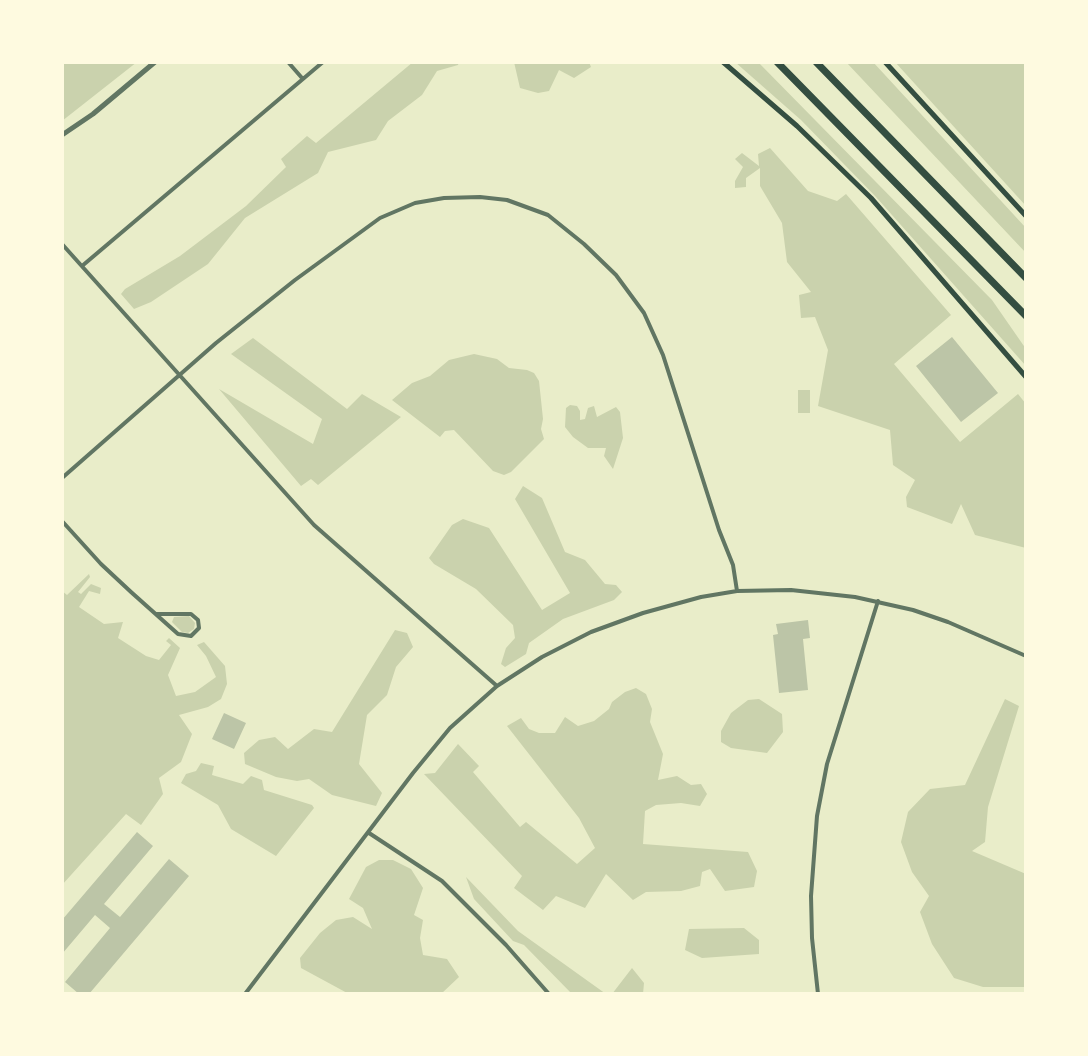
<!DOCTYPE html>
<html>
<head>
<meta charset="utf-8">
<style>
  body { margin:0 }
  #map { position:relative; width:1088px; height:1056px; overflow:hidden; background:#e9edc9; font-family:Karla,sans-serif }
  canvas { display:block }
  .frame { position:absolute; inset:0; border:64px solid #fefae0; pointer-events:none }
</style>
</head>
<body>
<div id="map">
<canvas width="1088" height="1056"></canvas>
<div class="frame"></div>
</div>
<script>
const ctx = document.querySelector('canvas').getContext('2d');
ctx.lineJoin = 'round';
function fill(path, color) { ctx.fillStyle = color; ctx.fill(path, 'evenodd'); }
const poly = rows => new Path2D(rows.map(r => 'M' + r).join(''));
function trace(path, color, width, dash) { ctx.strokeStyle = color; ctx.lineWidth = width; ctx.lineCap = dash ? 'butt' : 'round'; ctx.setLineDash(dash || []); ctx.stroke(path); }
fill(poly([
  [62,62,137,62,62,121],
  [413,62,459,62,458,65,437,71,422,95,388,121,376,140,328,152,318,173,245,218,208,264,151,302,134,309,121,294,125,289,180,256,246,206,286,167,281,159,307,136,316,143],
  [514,62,589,62,591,67,574,78,559,70,549,91,538,93,520,88],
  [735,62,758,62,992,300,1026,349,1026,366,876,197,801,120],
  [846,62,873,62,1026,228,1026,253],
  [895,62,1026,62,1026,206],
  [770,148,808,191,837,201,846,194,951,315,894,364,960,442,1018,394,1026,404,1026,548,975,535,961,504,952,524,907,507,906,497,915,480,893,465,890,430,818,406,828,350,815,317,801,318,799,295,811,292,787,262,782,223,760,186,760,168,746,178,746,187,735,188,735,181,743,167,735,159,742,153,759,166,758,154],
  [253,338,347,409,362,394,401,417,318,485,311,479,301,486,219,389,313,444,322,419,231,354],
  [474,354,497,359,509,368,527,370,534,373,539,381,543,419,541,429,544,439,511,472,504,475,493,471,454,430,445,431,440,437,392,400,412,383,430,376,449,360],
  [798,390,810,390,810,413,798,413],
  [570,405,577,406,580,411,580,420,585,419,588,408,594,406,597,417,616,407,620,412,623,438,613,469,604,456,606,448,588,448,573,437,565,427,566,408],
  [523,486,542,498,565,552,585,560,605,584,616,585,622,592,614,600,563,619,529,643,526,654,505,667,501,664,506,648,515,638,513,625,476,589,434,564,429,558,452,525,463,519,489,528,542,610,570,593,515,499],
  [89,574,90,577,78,592,81,594,91,584,101,588,100,594,89,591,79,607,104,624,123,622,118,638,146,656,159,660,171,645,166,641,169,638,180,648,168,675,176,696,195,692,216,677,206,656,197,645,204,642,225,666,227,684,221,699,208,707,179,715,192,734,181,762,159,778,163,794,141,825,126,814,62,885,62,591,67,595],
  [189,616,195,623,194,629,188,633,182,632,172,622,174,617],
  [395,630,407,633,413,647,396,667,387,695,367,715,359,764,382,793,376,806,332,795,309,779,297,781,276,777,245,764,244,753,259,740,275,737,288,749,314,729,332,732],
  [636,688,646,694,652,709,650,722,663,754,658,780,677,776,691,785,701,784,707,794,700,806,681,803,656,805,645,811,643,844,748,852,757,871,754,887,725,891,710,869,702,872,700,886,681,891,646,892,633,900,606,874,585,908,556,896,543,910,514,888,522,876,424,774,435,773,458,744,479,766,473,772,520,827,526,822,577,864,595,848,579,818,507,726,521,718,529,729,539,733,555,733,565,717,578,726,594,721,609,709,612,702,625,692],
  [759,699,782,714,783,732,767,753,731,748,721,742,721,731,731,713,748,700],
  [1005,699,1019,706,988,807,985,842,972,851,1026,874,1026,987,983,987,954,978,932,944,920,912,929,896,912,872,901,842,908,812,930,789,965,785],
  [201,763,214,766,212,775,243,784,251,776,262,780,264,790,312,805,314,808,276,856,231,829,218,805,181,783,186,774,196,771],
  [379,860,393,860,411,869,423,888,414,915,423,920,420,938,423,955,447,959,459,977,441,994,349,994,301,968,300,958,320,933,336,920,353,917,372,929,363,908,349,899,366,867],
  [466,877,518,931,606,994,572,994,524,945,513,941,474,899],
  [744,928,759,940,759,954,702,958,685,950,689,929],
  [632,968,644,983,643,994,612,994]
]), '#cad2ad');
fill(poly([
  [952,337,998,393,961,422,916,366],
  [808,620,810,638,803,639,808,690,779,693,773,635,778,634,776,624],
  [224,713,246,723,234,749,212,739],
  [137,832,153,846,104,904,120,917,169,859,189,876,89,994,79,994,65,982,110,928,95,915,62,954,62,920]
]), '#bcc5a7');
trace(poly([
  [288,62,302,78],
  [62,244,314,525,497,686],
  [82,266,323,62],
  [62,478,216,343,295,280,380,218,415,203,444,198,480,197,507,200,548,215,584,244,616,275,644,313,663,355,719,530,733,565,737,591],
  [62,521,101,564,131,592,178,634,191,636,199,628,198,620,191,614,156,614],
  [369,833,442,881,506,945,549,994],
  [245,994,413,773,450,728,497,686,542,657,591,632,643,613,701,597,737,591,791,590,855,597,913,610,948,622,1026,656],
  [818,994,812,938,811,896,817,816,827,764,878,601]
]), '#617663', 4);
trace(poly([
  [62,135,93,114,155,62]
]), '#617663', 5);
trace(poly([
  [723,62,797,126,871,198,1026,377],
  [885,62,1026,216]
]), '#344e41', 5);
trace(poly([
  [777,62,1026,316],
  [816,62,1026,278]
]), '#344e41', 7);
</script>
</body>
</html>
